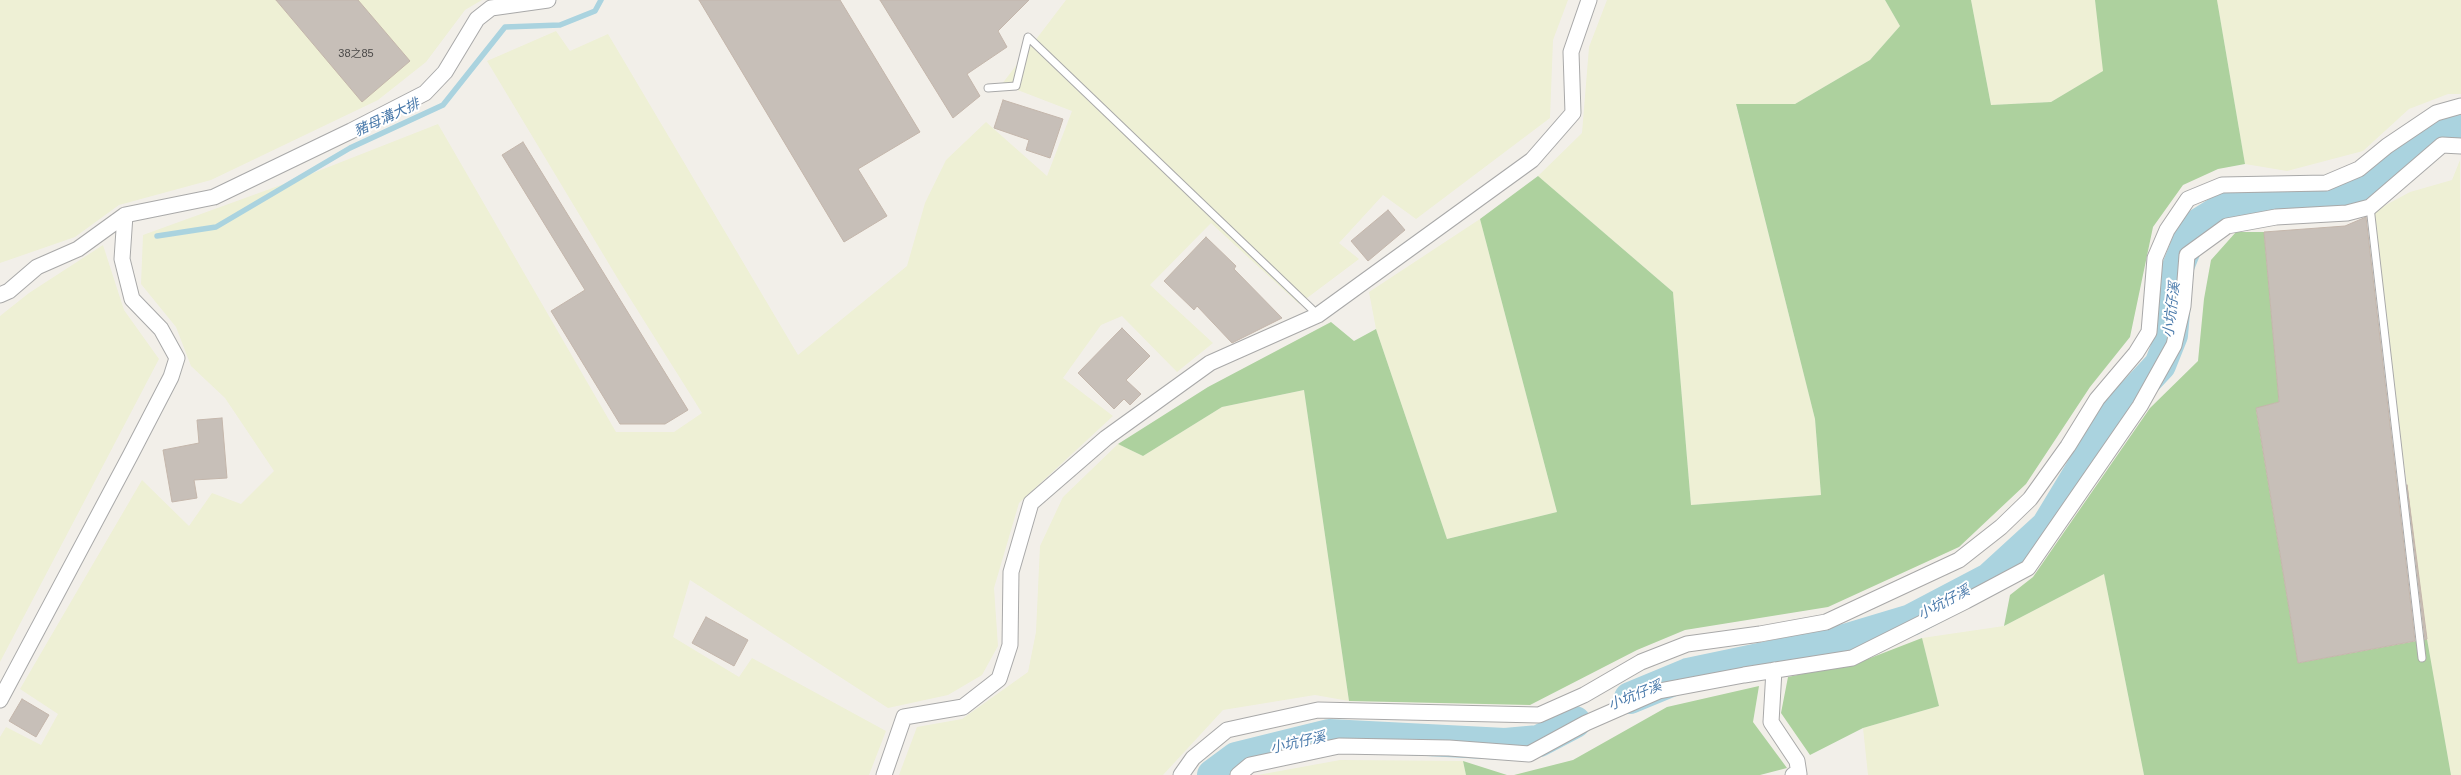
<!DOCTYPE html>
<html>
<head>
<meta charset="utf-8">
<style>
  body { margin:0 }
  canvas { display:block; background:#f2efe9 }
</style>
</head>
<body>
<canvas width="2461" height="775"></canvas>
<script>
const ctx = document.querySelector('canvas').getContext('2d');
ctx.lineJoin = 'round';
function fill(path, color) { ctx.fillStyle = color; ctx.fill(path, 'evenodd'); }
const poly = rows => new Path2D(rows.map(r => 'M' + r).join(''));
function trace(path, color, width, dash) { ctx.strokeStyle = color; ctx.lineWidth = width; ctx.lineCap = dash ? 'butt' : 'round'; ctx.setLineDash(dash || []); ctx.stroke(path); }
function write(font, color, halo, rows, align = 'center') {
  ctx.font = font + ' Helvetica,"Noto Sans TC",sans-serif'; ctx.lineWidth = 4; ctx.setLineDash([]); ctx.textBaseline = 'middle'; ctx.strokeStyle = halo; ctx.fillStyle = color; for (const [text, x, y, turn = 0] of rows) {
    ctx.save(); ctx.translate(x, y); ctx.rotate((+turn || 0) * Math.PI / 180); ctx.textAlign = isNaN(turn) ? turn : align; if (halo) ctx.strokeText(text, 0, 0); ctx.fillText(text, 0, 0); ctx.restore();
  }
}
fill(poly([
  [0,0,482,0,465,10,426,62,378,100,211,180,119,205,75,237,0,263],
  [1066,0,1568,0,1553,40,1550,118,1416,219,1383,195,1339,243,1359,259,1299,304,1211,223,1150,285,1213,343,1177,372,1122,316,1101,325,1063,378,1113,416,1019,503,994,588,998,646,982,675,948,695,888,708,690,580,673,637,739,677,752,658,886,731,869,775,0,775,0,737,6,727,41,745,58,714,20,689,142,480,189,526,212,493,241,504,274,471,225,398,191,366,176,327,141,284,143,235,303,177,438,124,616,432,674,432,702,413,621,284,487,61,556,31,570,51,608,34,798,355,907,266,925,203,946,160,986,122,1047,176,1072,111,1002,84],
  [1607,0,1885,0,1900,26,1870,60,1795,104,1736,105,1815,419,1821,495,1691,505,1673,292,1538,176,1582,133,1589,47],
  [1971,0,2095,0,2104,71,2051,102,1991,105],
  [2217,0,2461,0,2461,94,2448,94,2409,109,2363,151,2287,171,2245,164],
  [2460,160,2461,775,2451,775,2427,639,2371,213,2410,192,2452,180],
  [1480,219,1557,512,1447,539,1376,329,1369,292],
  [103,245,124,310,159,359,0,662,0,316,29,293],
  [1304,390,1349,701,1315,695,1223,710,1163,775,899,775,917,727,962,719,1028,672,1036,632,1040,546,1063,497,1118,444,1143,456,1222,407],
  [2104,574,2144,775,1868,775,1863,728,1939,706,1922,638,2004,626],
  [1340,760,1463,761,1466,775,1258,775]
]), '#eef0d5');
fill(poly([
  [1885,0,1971,0,1991,105,2051,102,2103,71,2095,0,2217,0,2245,164,2218,169,2183,185,2153,227,2130,337,2090,387,2026,484,1959,547,1828,607,1685,630,1637,650,1530,705,1349,701,1304,390,1222,407,1143,456,1118,444,1208,387,1331,322,1354,341,1376,329,1447,539,1557,512,1480,219,1538,176,1673,292,1691,505,1821,495,1815,419,1736,104,1795,104,1870,60,1900,26],
  [2236,232,2264,232,2279,402,2256,409,2298,663,2427,639,2451,775,2144,775,2104,574,2004,626,2010,595,2033,577,2150,408,2198,361,2204,299,2211,260],
  [1922,638,1939,706,1863,728,1810,755,1781,713,1788,677,1860,662],
  [1759,686,1753,722,1787,768,1760,775,1514,775,1573,760,1667,707],
  [1463,761,1507,775,1466,775]
]), '#add19e');
trace(poly([
  [157,236,216,227,350,148,443,105,505,27,560,25,595,11,601,0]
]), '#aad3df', 5.5);
trace(poly([
  [1630,698,1688,674,1831,644,1911,620,1989,579,2047,526,2116,412,2160,365,2172,335,2178,267,2194,227,2223,209,2298,203,2368,190,2407,155,2444,132,2461,131],
  [1213,775,1236,758,1329,735,1505,744,1539,741,1575,722]
]), '#aad3df', 32);
const building = poly([
  [276,0,358,0,410,61,362,102,276,0],
  [699,0,840,0,920,132,858,169,887,216,844,242,699,0],
  [880,0,1029,0,998,31,1007,47,967,74,980,96,953,118,880,0],
  [1003,100,1063,119,1050,158,1026,150,1029,140,994,128,1003,100],
  [523,142,688,410,665,424,620,424,551,311,585,290,502,155,523,142],
  [1388,210,1405,230,1368,261,1351,241,1388,210],
  [2366,217,2415,641,2298,663,2256,408,2279,402,2264,232,2345,226,2366,217],
  [1206,237,1236,266,1234,269,1282,318,1232,343,1197,306,1194,310,1164,281,1206,237],
  [1122,328,1150,356,1126,380,1141,394,1130,405,1124,399,1114,409,1078,373,1122,328],
  [222,418,227,478,194,480,197,498,172,502,163,450,199,443,197,420,222,418],
  [2407,485,2427,639,2425,640,2407,485],
  [706,617,748,640,734,666,692,643,706,617],
  [22,699,49,715,36,737,9,721,22,699]
]);
fill(building, '#c7bfb8');
trace(building, '#c4b6ab', 1);
const service = poly([
  [988,88,1016,86,1028,37,1318,315],
  [2370,207,2422,658]
]);
const minor = poly([
  [0,295,9,291,37,267,78,249,125,215],
  [1774,670,1771,722,1797,761,1799,774,1793,775],
  [0,700,130,456,171,377,177,358,161,329,132,299,122,259,125,215,214,197,351,131,425,93,445,72,477,19,491,8,548,0],
  [884,775,904,717,963,707,999,679,1010,645,1011,572,1031,503,1106,438,1210,363,1318,315,1532,160,1573,113,1571,52,1589,0],
  [1181,775,1193,758,1227,730,1318,710,1539,715,1584,695,1641,662,1687,644,1760,634,1826,622,1959,560,2001,527,2030,499,2068,446,2097,399,2136,353,2149,332,2155,258,2167,230,2188,199,2222,185,2326,183,2359,169,2387,146,2436,113,2461,106],
  [1238,775,1250,765,1339,746,1449,748,1529,754,1586,723,1659,691,1744,675,1852,658,1966,601,2028,568,2140,406,2174,345,2183,306,2187,255,2227,226,2276,217,2347,213,2370,207,2442,145,2461,146]
]);
trace(service, '#a9a9a9', 9);
trace(minor, '#a9a9a9', 17);
trace(service, '#fff', 7);
trace(minor, '#fff', 15);
write('11px', '#4b4948', null, [
  ["38之85",356,54]
]);
write('italic 14px', '#4a7aab', '#fff', [
  ["豬母溝大排",387,118,-25],
  ["小坑仔溪",2172,310,-83],
  ["小坑仔溪",1944,603,-28],
  ["小坑仔溪",1635,696,-22],
  ["小坑仔溪",1298,743,-13]
]);
</script>
</body>
</html>
